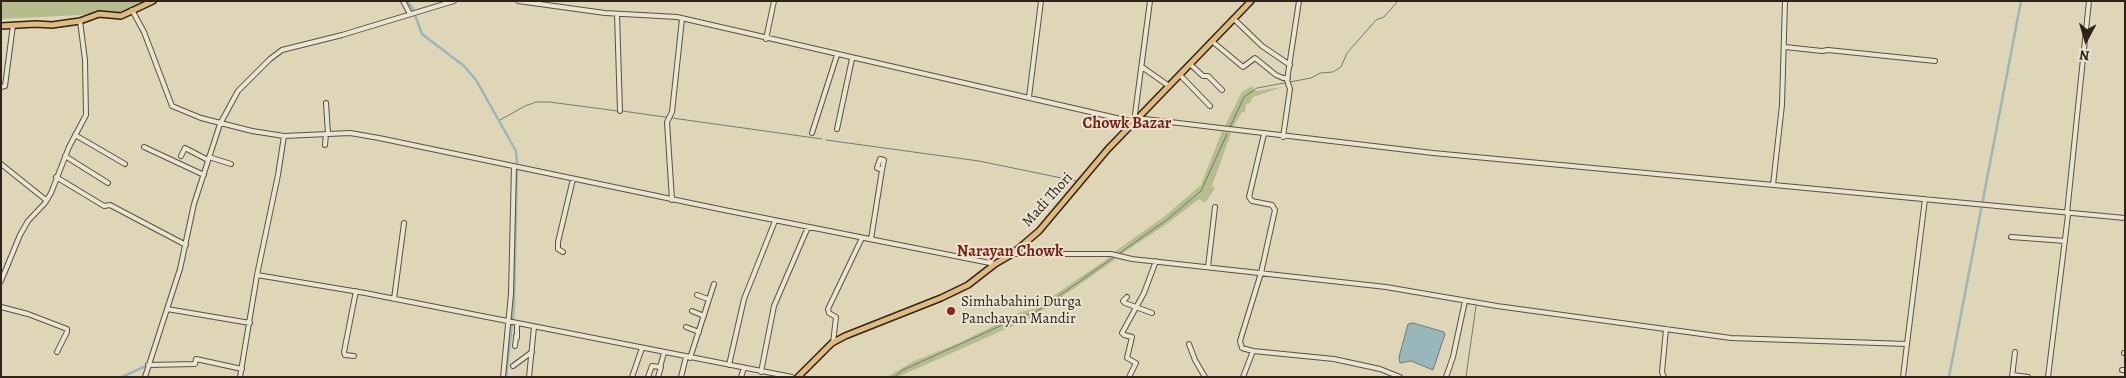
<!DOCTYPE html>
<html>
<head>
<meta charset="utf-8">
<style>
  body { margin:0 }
  #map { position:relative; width:2126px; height:378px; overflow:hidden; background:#dfd6b8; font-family:Alegreya,serif }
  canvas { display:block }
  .frame { position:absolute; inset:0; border:2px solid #2f2319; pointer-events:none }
  .north { position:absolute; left:2061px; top:15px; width:50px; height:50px; -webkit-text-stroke:4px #eae4d1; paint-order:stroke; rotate:186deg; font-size:14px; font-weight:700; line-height:20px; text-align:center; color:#2f2319 }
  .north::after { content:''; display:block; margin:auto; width:18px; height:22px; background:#2f2319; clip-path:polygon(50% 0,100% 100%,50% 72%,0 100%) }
</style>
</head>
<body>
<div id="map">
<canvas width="2126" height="378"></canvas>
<div class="frame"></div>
<div class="north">N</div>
</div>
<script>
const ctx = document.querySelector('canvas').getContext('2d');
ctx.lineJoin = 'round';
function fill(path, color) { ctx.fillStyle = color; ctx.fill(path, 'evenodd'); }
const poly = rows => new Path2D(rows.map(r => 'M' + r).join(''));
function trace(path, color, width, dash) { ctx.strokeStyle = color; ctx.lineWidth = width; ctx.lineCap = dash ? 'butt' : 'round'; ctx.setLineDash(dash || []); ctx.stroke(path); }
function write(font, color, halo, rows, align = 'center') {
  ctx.font = font + ' Alegreya,serif'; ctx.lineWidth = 4; ctx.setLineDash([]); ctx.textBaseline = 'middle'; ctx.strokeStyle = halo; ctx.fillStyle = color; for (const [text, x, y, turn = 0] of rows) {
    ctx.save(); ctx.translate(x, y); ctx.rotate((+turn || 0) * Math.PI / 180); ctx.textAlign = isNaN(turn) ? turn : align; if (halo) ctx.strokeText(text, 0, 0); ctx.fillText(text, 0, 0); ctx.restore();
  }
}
fill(poly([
  [1,1,146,1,120,13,1,19],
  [1252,86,1255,91,1283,87,1253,97,1250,103,1246,104,1245,112,1242,112,1232,129,1225,126,1242,92],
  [1222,131,1231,133,1212,186,1215,188,1205,203,1199,199,1168,223,1120,255,1113,253,1165,216,1201,185],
  [1107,256,1116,259,1035,316,898,377,887,377,912,362,959,343,1021,312,1034,309,1107,259]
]), '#b5bd8c');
const water = poly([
  [1413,323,1444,332,1445,334,1433,370,1411,361,1400,363,1399,357,1408,324,1413,323]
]);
fill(water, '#99b6ba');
trace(water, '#6f7b7a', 1);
trace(poly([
  [622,111,822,139],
  [500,120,525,106,536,102,549,102,618,111],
  [1230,127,1244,97,1257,88,1311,78,1320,73,1333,72,1341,67,1347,53,1376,20,1384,17,1398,1],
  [826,140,979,161,1076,181],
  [894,377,903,370,1022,316,1036,312,1168,219,1201,191,1227,134],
  [1466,377,1476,306]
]), '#6f7b7a', 1);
trace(poly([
  [407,1,412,7,422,34,464,66,476,80,516,151,517,164,514,306,506,377],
  [122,377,148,365],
  [1949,377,2021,1]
]), '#99b6ba', 2.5);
const minor = poly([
  [403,1,410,14],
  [518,1,605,13,677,17,1134,122,1150,1],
  [132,10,144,32,172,106,201,118,252,131,284,136,350,133,379,138,729,211,995,264],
  [617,14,620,111],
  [1234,19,1262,46,1290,65],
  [766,39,774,1],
  [1213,42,1243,67,1255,58,1276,75,1283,78,1288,78],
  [1785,47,1822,51,1828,50,1935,61],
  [1190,64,1203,76,1208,76,1222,90],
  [1142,67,1169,86],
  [1180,75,1210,106],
  [1,87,5,86,13,25],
  [1029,97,1041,1],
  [326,103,328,134],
  [1136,118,1433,153,2125,218],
  [837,129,852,59],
  [812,133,837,55],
  [75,135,125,164],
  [1283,137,1290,89,1287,80,1299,1],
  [325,145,326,134],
  [144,147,204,175],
  [65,156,108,183],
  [181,156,185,148,208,160],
  [209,157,231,164],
  [1,164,46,200],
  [56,177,104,206,110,205,186,245],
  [1773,185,1782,105,1785,1],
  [672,200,667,122,672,112,682,19],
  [2011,237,2065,241],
  [871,239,882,170,877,168,880,159,884,160,882,170],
  [563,252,558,249,558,242,573,179],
  [1012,254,1111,254,1132,259,1386,287,1497,306,1731,338,1907,344,1903,377],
  [1208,267,1215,207],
  [257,275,365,293,792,377],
  [1,281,20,235,28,221,45,203,51,193,69,147,86,115,85,60,80,21],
  [697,295,708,299],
  [1127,297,1123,301,1125,303,1152,313],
  [394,299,404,223],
  [1,307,28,314,67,329,67,332,57,352],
  [167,309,250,323],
  [692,311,704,316],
  [686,327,699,332],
  [516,336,517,338,517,323],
  [833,343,836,317,829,313,828,309,862,238],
  [1189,344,1195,360,1205,377],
  [1907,344,1925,199],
  [515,346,516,338],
  [1253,351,1334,359,1380,369,1400,377],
  [2124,353,2125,353],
  [354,356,345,355,344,352,356,291],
  [690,358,714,284],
  [148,365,195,364,196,359,242,369],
  [729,365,744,299,775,221],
  [513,366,532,352],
  [2122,370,2125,370],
  [761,372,774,306,808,227],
  [2013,375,2028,377],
  [145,377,180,269,194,204,220,124,238,91,270,59,282,50,342,35,454,1],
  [240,377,257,275,278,175,284,136],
  [503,377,511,294,514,166],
  [529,377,534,327],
  [632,377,642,348],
  [648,377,652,366,660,367,664,353],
  [658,377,661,367,660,367],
  [681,377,686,357],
  [741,377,744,368],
  [1129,377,1136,363,1127,358,1132,337,1124,335,1122,333,1144,293,1156,261],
  [1243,377,1253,351,1242,348,1240,341,1261,273,1275,210,1272,205,1252,201,1249,197,1264,134],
  [1446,377,1453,357,1465,301],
  [1664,377,1662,372,1666,329],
  [2012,377,2015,352],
  [2048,377,2068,215,2067,213,2089,1]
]);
const major = poly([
  [1,26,36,24,52,25,80,21,99,14,121,16,153,1],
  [798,377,832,343,845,336,941,298,968,285,995,264,1012,254,1039,231,1108,149,1251,1]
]);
trace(minor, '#5b5041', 6);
trace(major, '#2f2319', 8);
trace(minor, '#eae4d1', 4);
trace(major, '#e0bb7c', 5);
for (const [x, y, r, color] of [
  [951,311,5,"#8f2418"]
]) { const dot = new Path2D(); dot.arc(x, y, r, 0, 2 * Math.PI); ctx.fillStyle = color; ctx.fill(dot); trace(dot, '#eae4d1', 2); }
write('15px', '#2f2319', '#eae4d1', [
  ["Madi Thori",1048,200,-48]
]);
write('15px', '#2f2319', '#eae4d1', [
  ["Simhabahini Durga",961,302],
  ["Panchayan Mandir",961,319]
], 'left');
write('bold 16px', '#7a1f14', '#eae4d1', [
  ["Chowk Bazar",1127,124],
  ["Narayan Chowk",1010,252]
]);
</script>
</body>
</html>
